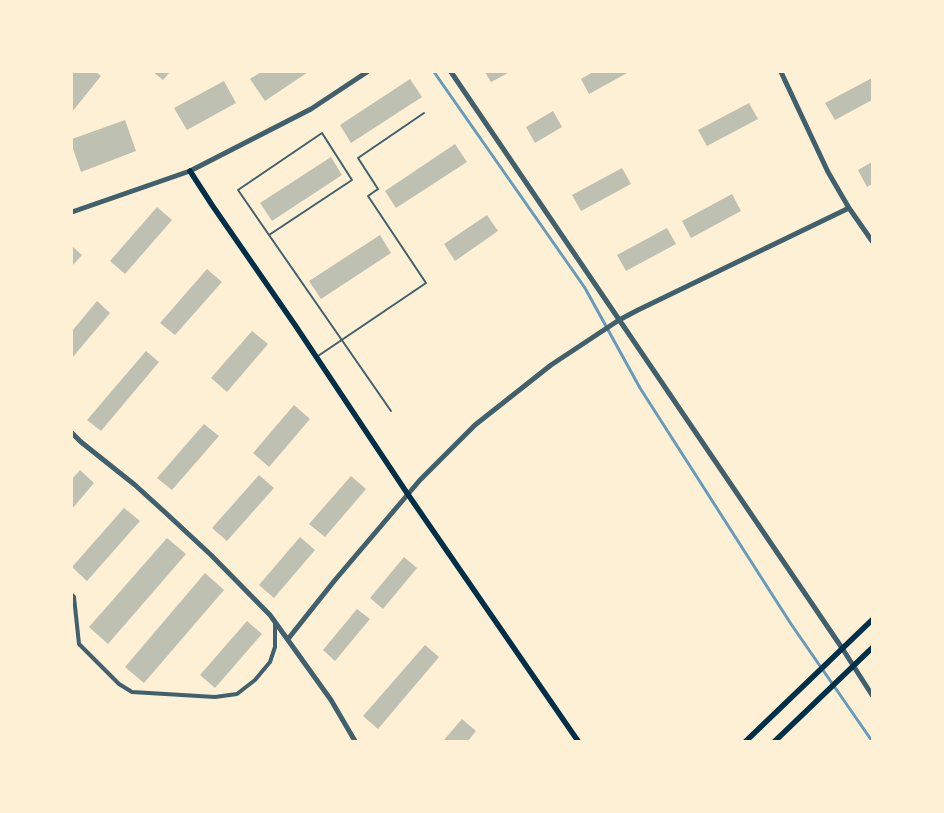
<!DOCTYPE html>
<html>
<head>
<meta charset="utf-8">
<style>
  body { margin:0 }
  #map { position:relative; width:944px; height:813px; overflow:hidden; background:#fdf0d5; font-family:"Source Sans 3",sans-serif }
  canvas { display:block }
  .frame { position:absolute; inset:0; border:73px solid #fdf0d5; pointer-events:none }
</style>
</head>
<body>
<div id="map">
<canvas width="944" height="813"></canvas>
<div class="frame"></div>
</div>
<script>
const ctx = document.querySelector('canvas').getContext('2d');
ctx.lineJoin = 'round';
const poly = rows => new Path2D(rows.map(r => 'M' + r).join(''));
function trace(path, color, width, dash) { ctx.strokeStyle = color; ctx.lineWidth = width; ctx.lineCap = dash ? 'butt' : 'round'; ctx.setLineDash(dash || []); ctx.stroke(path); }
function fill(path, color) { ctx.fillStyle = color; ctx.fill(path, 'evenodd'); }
trace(poly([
  [434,72,585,288,640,388,791,624,872,741]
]), '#669bbc', 3);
fill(poly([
  [72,72,96,72,101,76,72,112],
  [153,72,170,72,163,80],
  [261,72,308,72,265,101,250,79],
  [485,72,510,72,491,82],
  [593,72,629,72,589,94,581,79],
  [872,78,872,100,835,120,825,103],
  [410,79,422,97,351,143,340,125],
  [224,81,236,103,187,130,174,108],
  [749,103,758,119,707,146,698,130],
  [553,111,562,127,535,143,526,127],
  [125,120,136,151,81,172,72,146,72,139],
  [455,144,467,162,396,208,385,191],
  [331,157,342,175,272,221,260,203],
  [872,162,872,184,867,187,858,170],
  [622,168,631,184,581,211,572,195],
  [732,194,741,211,691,238,682,221],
  [157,207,172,220,125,274,110,261],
  [487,215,498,231,455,261,444,244],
  [667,228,676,244,626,271,617,255],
  [380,235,391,253,321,299,309,281],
  [72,246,82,255,72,266],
  [207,269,222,282,175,335,160,323],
  [97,301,110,313,72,358,72,331],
  [252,331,268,344,227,392,211,378],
  [146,351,159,362,101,431,87,420],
  [294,405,310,419,269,467,253,453],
  [204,424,219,436,172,490,157,478],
  [80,470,94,483,72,509,72,479],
  [259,475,274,488,227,541,212,528],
  [351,476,366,489,325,537,309,524],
  [124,508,140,521,87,581,72,567],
  [300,537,315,550,274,598,259,585],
  [167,538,186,554,108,644,89,627],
  [404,557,417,568,383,609,370,598],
  [205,573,224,590,144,683,125,667],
  [357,609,370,619,335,661,323,650],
  [247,621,262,634,215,688,200,675],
  [425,645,439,657,378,729,363,716],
  [462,719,476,731,468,741,443,741]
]), '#bec0b2');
trace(poly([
  [269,235,352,180,322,133,238,190,269,235,391,411],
  [318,356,426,283,368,196,378,189,358,158,424,113]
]), '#3f606c', 2);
trace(poly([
  [72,595,74,597,79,644,119,684,132,692,215,697,237,694,255,680,270,662,275,647,275,623]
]), '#3f606c', 4);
trace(poly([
  [451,72,842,648,872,695],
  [781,72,828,172,849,208,872,241],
  [72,212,190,171,311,109,367,72],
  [72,433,81,442,135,485,168,515,211,555,270,615,331,700,355,741],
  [288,639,335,580,420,480,475,425,551,365,619,320,638,310,849,208]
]), '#3f606c', 5);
trace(poly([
  [190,171,212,205,295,325,407,493,578,741],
  [746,741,872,620],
  [775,741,872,648]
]), '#003049', 5.5);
</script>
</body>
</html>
